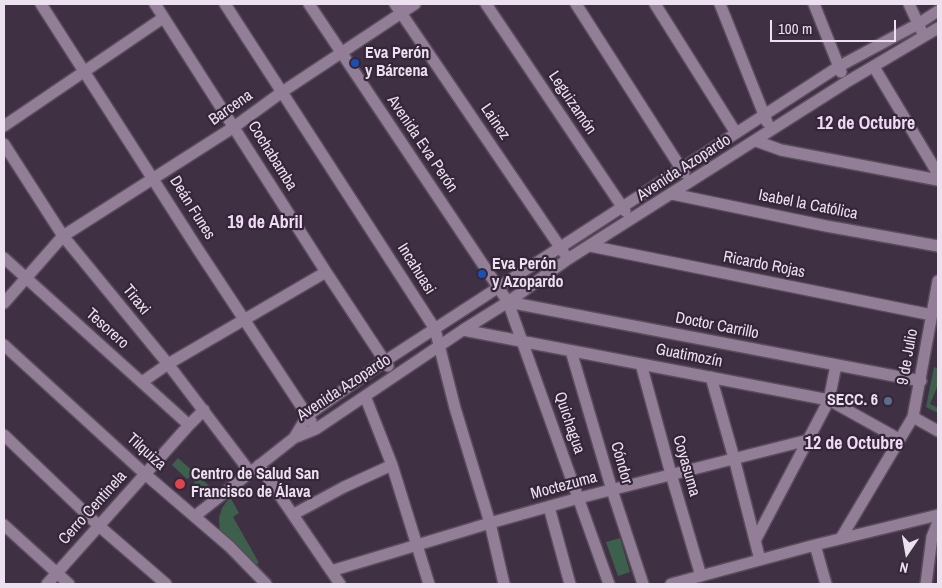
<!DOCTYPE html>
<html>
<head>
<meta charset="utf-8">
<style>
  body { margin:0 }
  #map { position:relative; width:942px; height:588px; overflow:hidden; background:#403044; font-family:"Archivo Narrow",sans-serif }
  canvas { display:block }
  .frame { position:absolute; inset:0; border:5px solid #ece1ee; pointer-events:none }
  .north { position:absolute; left:882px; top:528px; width:50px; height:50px; -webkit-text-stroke:4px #36263a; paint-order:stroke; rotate:192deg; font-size:14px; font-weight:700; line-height:20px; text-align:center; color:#ece1ee }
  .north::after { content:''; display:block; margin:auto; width:18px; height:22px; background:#ece1ee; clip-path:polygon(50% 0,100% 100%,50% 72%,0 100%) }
  .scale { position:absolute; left:770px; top:20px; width:126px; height:22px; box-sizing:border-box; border:2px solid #ece1ee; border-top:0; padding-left:6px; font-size:15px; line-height:18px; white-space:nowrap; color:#ece1ee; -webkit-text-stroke:4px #36263a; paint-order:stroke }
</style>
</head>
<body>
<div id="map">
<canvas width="942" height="588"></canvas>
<div class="frame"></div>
<div class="north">N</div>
<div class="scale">100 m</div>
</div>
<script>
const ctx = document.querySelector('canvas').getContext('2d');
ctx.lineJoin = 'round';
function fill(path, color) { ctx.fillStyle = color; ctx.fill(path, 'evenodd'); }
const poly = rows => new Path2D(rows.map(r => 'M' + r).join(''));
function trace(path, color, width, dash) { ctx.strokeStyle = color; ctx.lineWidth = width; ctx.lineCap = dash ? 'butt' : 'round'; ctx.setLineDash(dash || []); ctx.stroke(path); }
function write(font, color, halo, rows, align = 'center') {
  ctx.font = font + ' "Archivo Narrow",sans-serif'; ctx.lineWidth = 4.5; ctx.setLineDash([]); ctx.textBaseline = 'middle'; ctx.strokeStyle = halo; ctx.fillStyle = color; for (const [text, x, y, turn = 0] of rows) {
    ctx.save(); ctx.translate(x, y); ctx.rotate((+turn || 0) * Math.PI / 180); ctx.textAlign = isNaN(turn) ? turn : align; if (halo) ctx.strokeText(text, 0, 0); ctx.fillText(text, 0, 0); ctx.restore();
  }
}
fill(poly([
  [934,367,938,369,938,385,930,404,938,408,938,413,926,407],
  [178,458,214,490,203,495,193,485,195,482,190,477,187,479,172,465],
  [230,497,239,513,233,517,259,563,250,567,220,534,219,518,222,508],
  [620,538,630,572,618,576,606,542]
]), '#3d604d');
const minor = poly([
  [41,4,197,248,311,421],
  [155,4,326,272,388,366],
  [225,4,435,329,455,408,490,523,504,584],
  [309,4,508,302,609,584],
  [395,4,564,253],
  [486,4,625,211],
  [576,4,684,173],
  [655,4,736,133],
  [720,4,767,122],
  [814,4,841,72],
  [909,4,921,30],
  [874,67,938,174],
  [4,126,163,18],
  [756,141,781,150,938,180],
  [4,144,63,236,168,364,250,472],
  [672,194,826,226,938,246],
  [590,246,932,315],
  [4,258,189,425],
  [508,302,921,381],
  [4,303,63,236,234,127,282,92,415,4],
  [463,330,829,400,899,439],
  [4,345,145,474,230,547,266,584],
  [571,351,612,490,643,584],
  [641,364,671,474,701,576],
  [711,377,734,458,760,560],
  [142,382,168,364,326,272],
  [365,396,392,465,429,584],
  [913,417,938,431],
  [4,435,99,526,166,584],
  [294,438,308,415,385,361,838,67,918,24,938,11],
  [259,465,340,584],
  [549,507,570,584],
  [294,514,344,487,392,465],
  [195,516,294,438,316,429,463,330,508,302,568,259,845,83,938,28],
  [4,525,69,584],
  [841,538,913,417,938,281],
  [756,539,829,400,836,365],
  [815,545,826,584],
  [331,571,490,523,579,498,808,440],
  [47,584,189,425,204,410],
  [671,584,815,545,938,515],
  [926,584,932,537,938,522]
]);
trace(minor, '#5a4c5d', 14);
trace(minor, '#927f97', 11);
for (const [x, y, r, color] of [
  [355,63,5,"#1a4fb4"],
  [482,274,5,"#1a4fb4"],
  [888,401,5,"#5c6f8a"],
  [180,484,6,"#e0444e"]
]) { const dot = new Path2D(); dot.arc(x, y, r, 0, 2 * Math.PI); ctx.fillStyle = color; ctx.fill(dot); trace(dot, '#36263a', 2); }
write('bold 16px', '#ece1ee', '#36263a', [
  ["Eva Perón",365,54],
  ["y Bárcena",365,72],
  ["Eva Perón",492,265],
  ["y Azopardo",492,283],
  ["SECC. 6",878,401,"right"],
  ["Centro de Salud San",191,475],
  ["Francisco de Álava",191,493]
], 'left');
write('16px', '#ece1ee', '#36263a', [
  ["Leguizamón",572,103,56],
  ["Barcena",231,108,-35],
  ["Lainez",495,122,56],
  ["Avenida Eva Perón",422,144,56],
  ["Cochabamba",272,156,58],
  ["Avenida Azopardo",684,168,-33],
  ["Isabel la Católica",808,205,11],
  ["Deán Funes",192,208,58],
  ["Ricardo Rojas",764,265,11],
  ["Incahuasi",416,269,58],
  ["Tiraxi",136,300,51],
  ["Doctor Carrillo",717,326,11],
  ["Tesorero",107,329,42],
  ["Guatimozín",689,356,11],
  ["9 de Julio",908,357,-80],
  ["Avenida Azopardo",344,388,-33],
  ["Quichagua",569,423,71],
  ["Tilquiza",146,452,42],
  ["Cóndor",621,463,74],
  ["Coyasuma",686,466,74],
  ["Moctezuma",564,486,-15],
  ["Cerro Centinela",93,508,-48]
]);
write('bold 18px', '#f0dbf5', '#36263a', [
  ["12 de Octubre",866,124],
  ["19 de Abril",265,223],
  ["12 de Octubre",854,444]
]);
</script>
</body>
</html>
